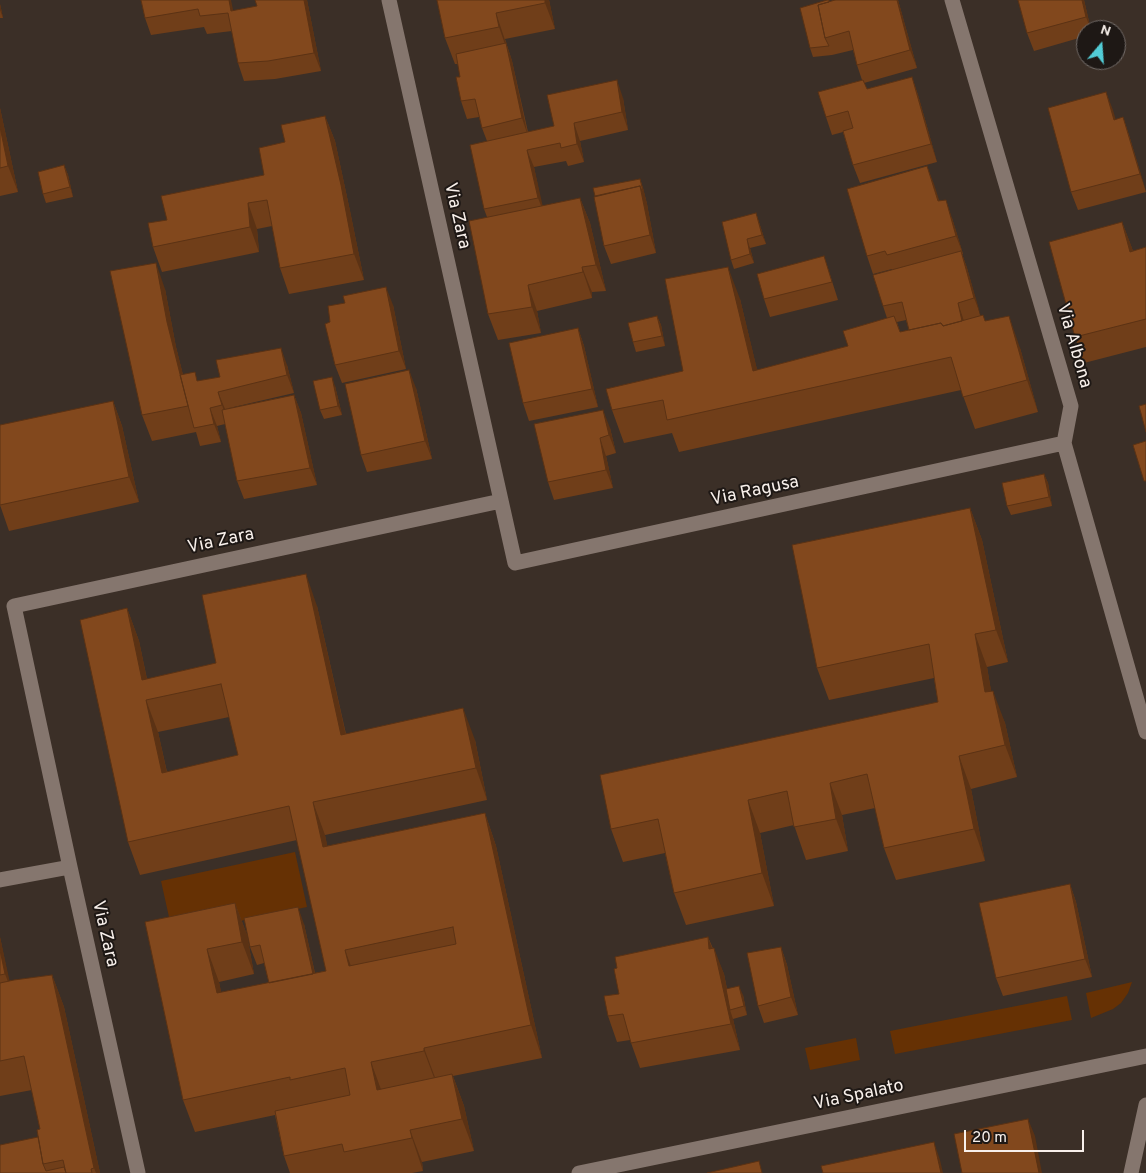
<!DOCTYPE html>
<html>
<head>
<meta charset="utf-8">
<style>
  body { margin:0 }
  #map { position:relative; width:1146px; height:1173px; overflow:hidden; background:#3b2f27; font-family:Overpass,sans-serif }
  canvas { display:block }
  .north { position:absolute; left:1076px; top:20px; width:50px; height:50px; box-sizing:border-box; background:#1e1815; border:1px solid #756e6b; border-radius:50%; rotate:18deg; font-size:14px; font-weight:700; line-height:20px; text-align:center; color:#f8f0eb }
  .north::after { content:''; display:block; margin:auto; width:18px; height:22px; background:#52ccd6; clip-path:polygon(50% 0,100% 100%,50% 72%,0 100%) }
  .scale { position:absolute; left:964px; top:1130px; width:120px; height:22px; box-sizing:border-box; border:2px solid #f8f0eb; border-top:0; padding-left:6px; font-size:15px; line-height:18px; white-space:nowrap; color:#f8f0eb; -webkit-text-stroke:4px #1e1815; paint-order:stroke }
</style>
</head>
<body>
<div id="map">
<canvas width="1146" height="1173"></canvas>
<div class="north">N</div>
<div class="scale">20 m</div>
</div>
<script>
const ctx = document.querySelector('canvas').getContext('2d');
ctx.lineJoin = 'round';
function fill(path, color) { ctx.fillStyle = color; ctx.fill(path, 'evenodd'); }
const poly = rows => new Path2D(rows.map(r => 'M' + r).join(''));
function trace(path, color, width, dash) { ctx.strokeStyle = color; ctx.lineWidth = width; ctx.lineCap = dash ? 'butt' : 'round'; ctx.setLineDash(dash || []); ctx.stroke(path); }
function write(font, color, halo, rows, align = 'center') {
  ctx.font = font + ' Overpass,sans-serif'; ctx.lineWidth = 4; ctx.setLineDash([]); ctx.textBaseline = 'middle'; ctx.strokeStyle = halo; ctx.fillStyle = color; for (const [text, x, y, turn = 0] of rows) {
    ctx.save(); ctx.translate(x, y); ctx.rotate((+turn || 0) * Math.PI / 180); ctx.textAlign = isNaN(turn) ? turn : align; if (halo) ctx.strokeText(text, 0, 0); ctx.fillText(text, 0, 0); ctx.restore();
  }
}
fill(poly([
  [295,852,307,907,173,935,161,881],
  [1132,982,1128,993,1121,1003,1113,1009,1091,1018,1086,993],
  [1067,996,1072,1020,895,1054,890,1031],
  [856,1038,860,1060,810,1070,805,1048]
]), '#663104');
trace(poly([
  [389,0,515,563,1064,443],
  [952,0,1071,406,1064,443,1146,732],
  [0,880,70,867],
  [138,1173,70,867,14,606,501,501],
  [579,1173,1146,1056],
  [1131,1173,1146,1105]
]), '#85766e', 15);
fill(poly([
  [141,0,234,11,257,6,255,0,307,0,321,71,275,79,244,81,238,63,232,31,207,34,204,27,151,35,145,18],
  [437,0,549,0,555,29,505,39,512,61,528,132,554,126,623,98,628,130,580,141,584,162,568,166,566,161,534,167,542,206,580,198,590,223,606,291,592,292,592,298,537,311,541,333,498,340,488,314,487,217,484,209,487,141,482,128,479,117,467,119,461,101,460,77,458,64,455,64,445,38],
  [835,0,898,0,917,68,864,83,867,89,912,77,918,95,937,162,860,183,853,165,843,132,832,135,826,117,862,80,857,65,853,50,832,55,813,57,810,48,830,2],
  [1084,0,1091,30,1086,30,1086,36,1034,51,1027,33],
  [0,4,3,18,0,18],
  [1106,92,1115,120,1123,117,1129,135,1146,192,1078,210,1071,192],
  [0,108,18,192,0,196],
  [325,116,335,141,350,211,364,280,289,294,280,268,272,226,257,229,259,252,162,272,153,247,167,220,264,175,285,142],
  [64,165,68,175,73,197,46,203,43,194],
  [927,166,939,201,952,218,963,254,962,254,967,268,980,315,985,321,1020,348,1038,412,975,429,961,390,679,452,672,433,624,443,612,410,683,371,740,299,757,370,848,346,887,318,883,306,892,269,873,274,867,256],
  [906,320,909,330,900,332,897,322],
  [640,179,643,188,647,204,656,253,611,264,604,246],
  [756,213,766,244,750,248,754,263,734,269,731,260],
  [1122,222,1133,251,1146,247,1146,347,1084,363,1075,337],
  [824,256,838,300,770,317,764,299],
  [165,289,176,347,183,375,198,381,287,365,294,393,225,409,294,395,301,413,317,485,244,499,237,481,225,424,217,426,221,442,200,446,196,432,152,441,142,415],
  [393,305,406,369,342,383,335,365],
  [657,316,661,325,665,346,636,352,633,342],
  [578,328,584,346,598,407,529,421,523,403],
  [335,386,342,415,324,419,320,410],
  [416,388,432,459,367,472,361,455],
  [113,401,122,426,139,502,9,531,0,505],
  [610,428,616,453,606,456,613,488,554,500,548,482],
  [1044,474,1048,483,1052,506,1011,515,1007,506],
  [970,508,982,540,1008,662,987,667,991,691,1005,723,1017,777,971,789,985,861,896,880,884,848,875,808,842,815,848,851,806,860,794,825,760,833,774,906,686,925,674,893,665,853,623,862,611,829,938,702,934,678,829,700,817,668],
  [317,606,346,734,475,740,487,800,325,835,327,846,485,813,496,846,542,1058,453,1076,464,1106,474,1151,422,1162,423,1171,412,1173,290,1173,284,1156,275,1115,195,1132,183,1100,145,922,235,903,247,935,254,974,219,982,221,993,269,983,264,963,257,965,250,947,304,924,315,973,326,971,297,840,140,875,128,842,127,608,139,641,147,679,216,663],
  [229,717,238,755,167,772,158,732],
  [1070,884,1076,902,1092,977,1003,996,996,978],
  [0,937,9,981,52,975,64,1007,100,1173,0,1173,38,1137,40,1129,32,1090,0,1096],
  [708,937,724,974,727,989,743,995,747,1015,733,1019,740,1050,640,1068,630,1040,617,1042,608,1016,619,994,617,968],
  [781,947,787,965,798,1015,764,1023,758,1006]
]), '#703e19');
fill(poly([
  [229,0,231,0,237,29,231,11],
  [304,0,307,0,321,71,314,53],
  [545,0,549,0,555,29,545,3],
  [897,0,898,0,917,68,910,50],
  [1082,0,1084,0,1091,30,1086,17],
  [0,4,3,18,0,10],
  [496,13,512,61,528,136,522,118,507,50,499,27],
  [912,77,918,95,937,162,931,144],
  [617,80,623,98,628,130,622,112],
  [1106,92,1113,110,1121,138,1114,120],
  [0,108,18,192,8,166,0,127],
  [325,116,335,141,350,211,364,280,354,254],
  [1123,117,1129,135,1146,191,1140,174],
  [574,123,580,141,584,162,577,144],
  [527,150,534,167,545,216,538,198],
  [64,165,68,175,73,197,70,187],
  [927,166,934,184,945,219,938,201],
  [640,179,643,188,647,204,656,253,650,235,640,186],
  [580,198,590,223,606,291,596,265],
  [946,200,952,218,963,254,956,236],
  [248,203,257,229,259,252,250,227],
  [756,213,759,222,766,244,762,235],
  [1122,222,1132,248,1139,278,1130,252],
  [747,239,750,248,754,263,750,254],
  [961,251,967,268,981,316,974,298],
  [156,263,165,289,176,347,196,427,188,406,167,322],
  [582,267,592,292,592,298,583,272],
  [728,267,740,299,764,398,753,371],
  [528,285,537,311,541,333,532,307],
  [386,287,393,305,406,369,399,351],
  [958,303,964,321,963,327],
  [657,316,661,325,665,346,662,336],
  [1009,316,1020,348,1038,412,1027,380],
  [578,328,584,346,598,407,592,389],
  [281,348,287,365,294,393,287,375],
  [409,370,416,388,432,459,425,441],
  [332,377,335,386,342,415,338,406],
  [218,392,225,409,228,423,222,405],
  [294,395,301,413,317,485,310,468],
  [113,401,122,426,139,502,129,477],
  [210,408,217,426,221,442,214,424],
  [603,410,610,428,616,453,609,435],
  [600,438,606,456,613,488,606,470],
  [1044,474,1048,483,1052,506,1049,497],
  [970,508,982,540,1008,662,996,630],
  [306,574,317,606,353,767,341,735],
  [127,608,139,641,151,699,142,680],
  [975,634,987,667,997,725,985,692],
  [993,691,1005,723,1017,777,1005,745],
  [146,700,158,732,174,805,162,773],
  [463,708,475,740,487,800,476,768],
  [959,756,971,789,985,861,974,829],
  [830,783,842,815,848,851,836,819],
  [748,800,760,833,774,906,762,873],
  [313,802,325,835,335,880,323,847],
  [485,813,496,846,542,1058,531,1025],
  [1070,884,1076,902,1092,977,1085,959],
  [235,903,247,935,254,974,242,942],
  [298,907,304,924,320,997,314,979],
  [0,937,12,992,5,974,0,950],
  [708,937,717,962,714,948,724,974,731,1009,730,1010,733,1019,740,1050,731,1024,709,949],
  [781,947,787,965,798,1015,791,997],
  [207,949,219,982,229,1026,217,993],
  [345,950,357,982,349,966],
  [52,975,64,1007,100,1173,96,1173,94,1168],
  [739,986,743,995,747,1015,744,1006],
  [424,1048,436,1080,436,1083,424,1051],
  [371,1062,383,1095,377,1090],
  [452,1074,464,1106,474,1151,462,1119],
  [1028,1119,1035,1136,1042,1173,1039,1173],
  [410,1130,422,1162,423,1171,412,1138],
  [934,1142,940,1160,943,1173,941,1173]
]), '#5b3214');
const building = poly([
  [141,0,229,0,231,11,257,6,255,0,304,0,314,53,268,61,238,63,228,13,200,16,198,9,145,18,141,0],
  [437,0,545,0,545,3,496,13,499,27,445,38,437,0],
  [827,0,829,0,829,2,818,5,825,38,829,46,810,48,800,8,827,0],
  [835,0,897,0,910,50,857,65,849,31,825,38,818,5,835,0],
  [1018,0,1082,0,1086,17,1027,33,1018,0],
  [506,43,522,118,482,128,475,99,461,101,456,77,460,77,456,54,506,43],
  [912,77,931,144,853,165,843,131,853,128,848,111,826,117,818,92,863,80,867,89,912,77],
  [617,80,622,112,574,123,577,144,561,148,560,143,527,150,538,198,484,209,470,145,554,126,547,95,617,80],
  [1106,92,1114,120,1123,117,1140,174,1071,192,1048,108,1106,92],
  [325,116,341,185,354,254,280,268,267,200,248,203,250,227,153,247,148,223,167,220,161,196,264,175,259,148,285,142,281,125,325,116],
  [0,127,8,166,0,168,0,127],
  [64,165,70,187,43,194,38,172,64,165],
  [927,166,938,201,946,200,956,236,887,255,885,251,867,256,847,189,927,166],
  [640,179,644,195,640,186,595,196,593,188,640,179],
  [640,186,650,235,604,246,594,197,640,186],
  [580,198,596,265,582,267,583,272,528,285,532,307,488,314,469,221,580,198],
  [756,213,762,235,747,239,750,254,731,260,722,222,756,213],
  [1122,222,1130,252,1146,247,1146,319,1075,337,1049,242,1122,222],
  [961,251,974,298,958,303,962,321,943,326,941,323,909,330,902,302,883,306,873,275,961,251],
  [824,256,832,282,764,299,757,274,824,256],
  [156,263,167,322,188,406,142,415,110,271,156,263],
  [728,267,753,371,848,346,843,331,894,316,900,332,941,323,943,326,983,315,985,321,1009,316,1027,380,963,397,951,357,667,420,663,400,612,410,606,389,683,371,665,279,728,267],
  [386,287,399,351,335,365,325,324,330,322,328,306,345,303,343,296,386,287],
  [657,316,662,336,633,342,628,323,657,316],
  [578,328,592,389,523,403,509,343,578,328],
  [281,348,287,375,218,392,222,405,210,408,214,424,194,428,180,375,195,372,197,381,220,377,216,360,281,348],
  [409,370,425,441,361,455,345,384,409,370],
  [332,377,338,406,320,410,313,381,332,377],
  [294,395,310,468,237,481,222,410,294,395],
  [113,401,129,477,0,505,0,425,113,401],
  [1146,404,1146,432,1139,406,1146,404],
  [603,410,609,435,600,438,606,470,548,482,534,424,603,410],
  [1146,441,1146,481,1144,481,1133,445,1146,441],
  [1044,474,1049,497,1007,506,1002,483,1044,474],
  [970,508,996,630,975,634,985,692,993,691,1005,745,959,756,974,829,884,848,867,774,830,783,836,819,794,827,787,791,748,800,762,873,674,893,658,819,611,829,600,775,938,702,929,644,817,668,792,545,970,508],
  [306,574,341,735,463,708,476,768,313,802,323,847,485,813,531,1025,424,1048,424,1051,371,1062,377,1090,452,1074,462,1119,410,1130,412,1138,344,1152,342,1144,284,1156,275,1111,350,1095,345,1068,290,1080,290,1077,183,1100,145,922,235,903,242,942,207,949,217,993,326,971,289,806,128,842,80,620,127,608,142,680,216,663,202,595,306,574],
  [221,684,238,755,162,773,146,700,221,684],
  [453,927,456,944,349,966,345,950,453,927],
  [1070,884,1085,959,996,978,979,903,1070,884],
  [298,907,313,974,269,983,260,945,250,947,244,918,298,907],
  [708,937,709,949,714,948,731,1024,631,1043,623,1014,608,1016,604,996,619,994,614,969,617,968,615,957,708,937],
  [781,947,791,997,758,1006,747,953,781,947],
  [0,950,5,974,0,975,0,950],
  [52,975,94,1168,91,1169,92,1173,66,1173,63,1160,43,1164,37,1130,40,1129,24,1056,0,1061,0,983,14,980,52,975],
  [739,986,744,1006,730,1010,726,989,739,986],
  [1028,1119,1039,1173,962,1173,954,1134,1028,1119],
  [38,1137,43,1164,46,1171,64,1167,66,1173,0,1173,0,1145,38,1137],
  [934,1142,941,1173,823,1173,821,1166,934,1142],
  [759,1161,762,1173,707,1173,759,1161]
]);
fill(building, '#82481d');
trace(building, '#5b3214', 1);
write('18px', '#f8f0eb', '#1e1815', [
  ["Via Zara",456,216,77],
  ["Via Albona",1073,346,74],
  ["Via Ragusa",755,492,-12],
  ["Via Zara",221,542,-12],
  ["Via Zara",104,934,77],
  ["Via Spalato",859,1096,-12]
]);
</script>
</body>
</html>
